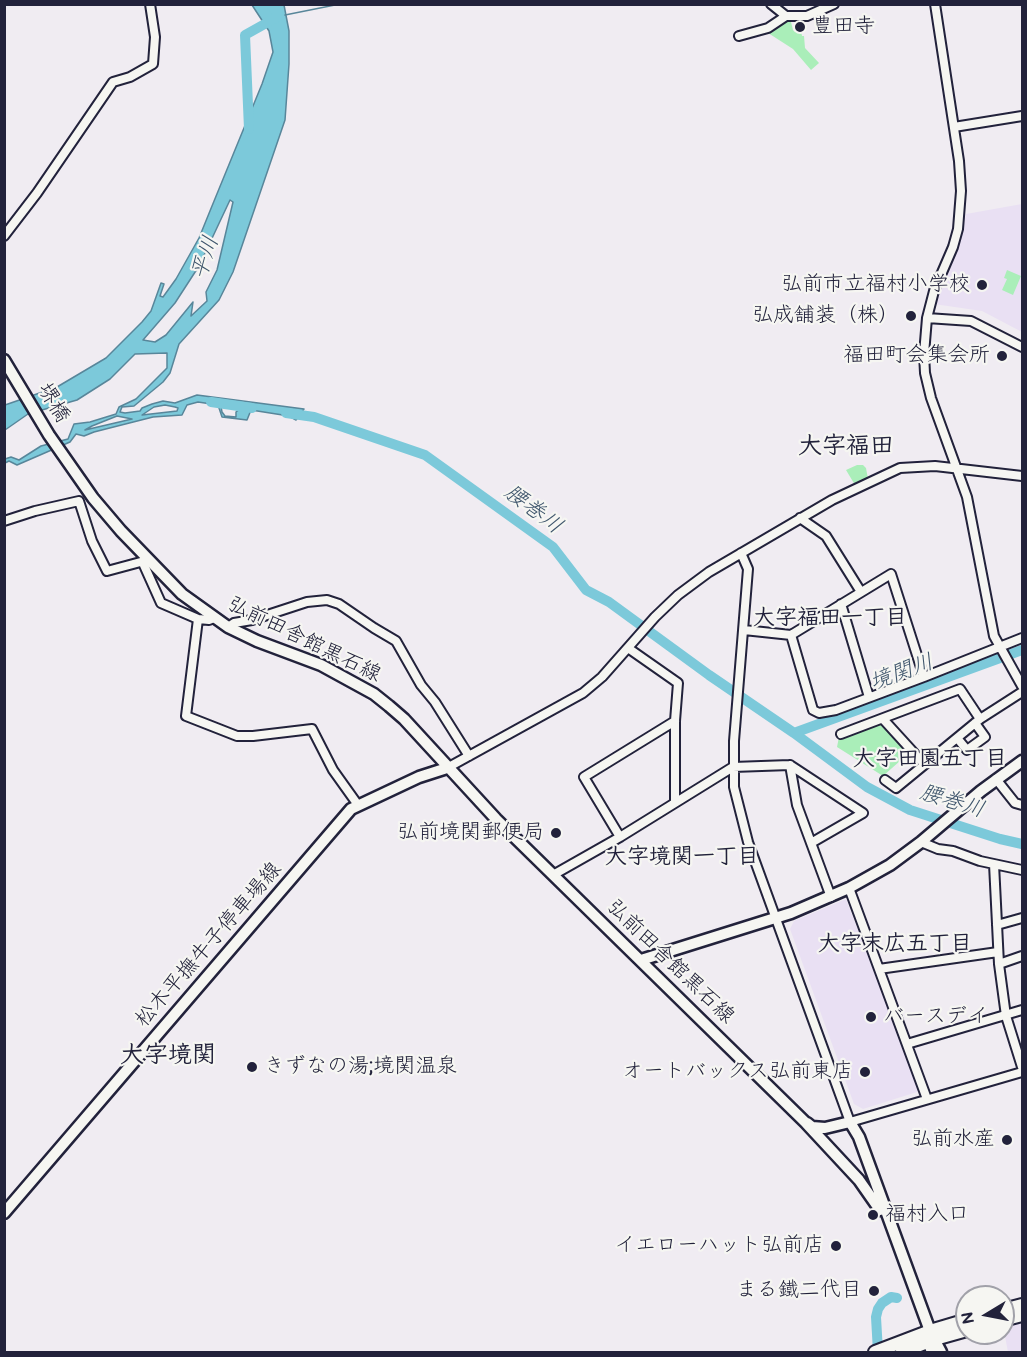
<!DOCTYPE html>
<html>
<head>
<meta charset="utf-8">
<style>
  body { margin:0 }
  #map { position:relative; width:1027px; height:1357px; overflow:hidden; background:#f0ecf2; font-family:"Balsamiq Sans",sans-serif }
  canvas { display:block }
  .frame { position:absolute; inset:0; border:6px solid #22223b; pointer-events:none }
  .north { position:absolute; left:955px; top:1285px; width:60px; height:60px; box-sizing:border-box; background:#f6f6f2; border:2px solid #a1a1a9; border-radius:50%; rotate:260deg; font-size:16px; font-weight:700; line-height:24px; text-align:center; color:#22223b }
  .north::after { content:''; display:block; margin:auto; width:21px; height:27px; background:#22223b; clip-path:polygon(50% 0,100% 100%,50% 72%,0 100%) }
</style>
</head>
<body>
<div id="map">
<canvas width="1027" height="1357"></canvas>
<div class="frame"></div>
<div class="north">N</div>
</div>
<script>
const ctx = document.querySelector('canvas').getContext('2d');
ctx.lineJoin = 'round';
function fill(path, color) { ctx.fillStyle = color; ctx.fill(path, 'evenodd'); }
const poly = rows => new Path2D(rows.map(r => 'M' + r).join(''));
function trace(path, color, width, dash) { ctx.strokeStyle = color; ctx.lineWidth = width; ctx.lineCap = dash ? 'butt' : 'round'; ctx.setLineDash(dash || []); ctx.stroke(path); }
function write(font, color, halo, rows, align = 'center') {
  ctx.font = font + ' "Balsamiq Sans","Klee One",sans-serif'; ctx.lineWidth = 4.5; ctx.setLineDash([]); ctx.textBaseline = 'middle'; ctx.strokeStyle = halo; ctx.fillStyle = color; for (const [text, x, y, turn = 0] of rows) {
    ctx.save(); ctx.translate(x, y); ctx.rotate((+turn || 0) * Math.PI / 180); ctx.textAlign = isNaN(turn) ? turn : align; if (halo) ctx.strokeText(text, 0, 0); ctx.fillText(text, 0, 0); ctx.restore();
  }
}
fill(poly([
  [1022,204,1022,332,982,311,934,304,962,233,966,214],
  [846,899,919,1090,917,1092,863,1109,854,1104,790,929,794,921],
  [1022,1321,1022,1352,1008,1352,1003,1326]
]), '#e9e0f3');
fill(poly([
  [787,18,793,19,791,22,793,30,795,32,801,31,802,36,804,36,805,48,819,63,811,70,793,49,765,31],
  [1007,270,1021,276,1013,295,1002,290,1007,279,1004,278],
  [857,465,863,465,866,468,868,479,855,485,846,470],
  [881,722,909,753,883,776,837,747,839,737]
]), '#aaeeb9');
const water = poly([
  [252,5,284,5,289,31,289,64,285,120,233,272,219,300,179,344,170,373,163,382,134,406,122,407,120,412,125,413,140,411,142,408,152,404,163,401,175,403,197,395,304,409,296,420,289,416,251,410,247,420,222,417,218,405,198,402,187,405,182,415,153,417,94,432,84,436,76,434,70,442,17,465,9,461,5,463,5,459,11,457,19,460,41,446,68,439,74,424,90,422,116,414,119,407,136,399,167,368,167,353,135,354,110,379,77,400,28,414,5,430,5,405,57,387,106,358,142,322,151,311,161,283,164,284,160,296,163,297,176,279,199,238,212,206,262,84,273,52,269,31,252,5],
  [230,200,233,202,217,270,206,292,207,301,191,316,193,302,166,335,155,342,143,340,175,303,199,266,230,200],
  [225,402,238,404,241,408,236,412,236,417,225,416,222,412,221,406,225,402],
  [165,405,175,407,178,408,177,411,142,415,154,407,165,405],
  [117,416,132,419,85,430,92,426,117,416]
]);
fill(water, '#7cc9da');
trace(water, '#58869a', 1.5);
trace(poly([
  [285,15,340,4]
]), '#58869a', 1.5);
trace(poly([
  [249,129,245,35,279,16,271,4],
  [211,402,252,408],
  [286,413,314,417,425,455,553,547,586,590,609,602,709,675,794,733,867,787,910,810,1000,839,1022,844],
  [794,733,1022,650],
  [878,1352,876,1317,878,1309,882,1303,891,1297,897,1298]
]), '#7cc9da', 10);
const minor = poly([
  [771,4,786,16],
  [935,4,959,161,961,191,958,229,953,247,934,291,927,318,924,354,925,373,931,398,967,497,994,636,1022,686],
  [739,36,768,28,786,16,807,16,834,4],
  [954,127,1022,116],
  [4,236,37,193,113,82,130,77,153,64,155,37,150,4],
  [927,318,971,321,1022,347],
  [800,518,826,536,861,592],
  [4,521,35,511,79,501,92,541,107,571,148,560],
  [741,553,748,569,734,741,734,787,748,842,850,1122,1022,1072],
  [143,563,161,603,198,619],
  [841,604,869,697],
  [214,618,209,620,198,619,186,716,237,736,253,736,312,729,333,770,358,805],
  [228,627,234,623,252,620,307,602,327,600,339,604,374,628,396,641,421,685,435,702,469,756],
  [744,630,791,635,891,574,924,677,836,710,819,713,813,710,791,635],
  [628,648,678,683,675,721,675,801],
  [924,677,1022,638],
  [883,719,924,764],
  [841,734,960,689,980,719],
  [957,738,967,750,985,737,975,723],
  [790,765,797,805,831,897],
  [447,768,583,693,602,677,655,617,678,595,709,572,832,500,900,468,935,466,1022,476],
  [996,779,1015,803,1022,805],
  [885,780,896,788,980,719,1022,692],
  [620,837,584,777,675,721],
  [921,842,938,849,953,851,980,861,1022,870],
  [994,864,999,964,1006,1016,1022,1067],
  [553,875,620,837,733,767,790,765,863,813,811,843],
  [849,888,927,1099],
  [997,925,1022,918],
  [999,964,1022,956],
  [879,969,998,952],
  [907,1044,1022,1010]
]);
const major = poly([
  [4,360,49,435,93,498,121,531,182,594,228,627,257,641,321,665,374,694,389,706,404,719,496,819,806,1123,859,1180,880,1210],
  [641,960,791,913,849,888,890,865,921,842,981,791,1022,761],
  [850,1122,859,1137,930,1331,941,1352],
  [807,1123,812,1127,825,1128,850,1122],
  [4,1213,351,809,419,777,447,768],
  [925,1334,932,1352]
]);
const highway = poly([
  [1003,1310,1022,1305],
  [1003,1320,1022,1315],
  [875,1352,930,1331,967,1320],
  [902,1352,935,1339,967,1330]
]);
trace(minor, '#22223b', 12);
trace(major, '#22223b', 15);
trace(highway, '#22223b', 16);
trace(minor, '#f6f6f2', 8);
trace(major, '#f6f6f2', 10);
trace(highway, '#f6f6f2', 12);
for (const [x, y, r, color] of [
  [800,27,6,"#22223b"],
  [982,285,6,"#22223b"],
  [911,316,6,"#22223b"],
  [1002,356,6,"#22223b"],
  [556,833,6,"#22223b"],
  [871,1017,6,"#22223b"],
  [252,1067,6,"#22223b"],
  [865,1072,6,"#22223b"],
  [1007,1140,6,"#22223b"],
  [873,1215,6,"#22223b"],
  [836,1246,6,"#22223b"],
  [874,1291,6,"#22223b"]
]) { const dot = new Path2D(); dot.arc(x, y, r, 0, 2 * Math.PI); ctx.fillStyle = color; ctx.fill(dot); trace(dot, '#f6f6f2', 2); }
write('21px', '#22223b', '#f6f6f2', [
  ["豊田寺",812,27,"left"],
  ["弘前市立福村小学校",970,285],
  ["弘成舗装（株）",899,316],
  ["福田町会集会所",990,356],
  ["弘前境関郵便局",544,833],
  ["バースデイ",883,1017,"left"],
  ["きずなの湯;境関温泉",264,1067,"left"],
  ["オートバックス弘前東店",853,1072],
  ["弘前水産",995,1140],
  ["福村入口",885,1215,"left"],
  ["イエローハット弘前店",824,1246],
  ["まる鐵二代目",862,1291]
], 'right');
write('21px', '#22223b', '#f6f6f2', [
  ["堺橋",53,403,59],
  ["弘前田舎館黒石線",304,640,26],
  ["松木平撫牛子停車場線",209,945,-49],
  ["弘前田舎館黒石線",670,962,44]
]);
write('italic 22px', '#3d546b', '#f6f6f2', [
  ["平川",206,258,-72],
  ["腰巻川",533,510,37],
  ["境関川",902,673,-20],
  ["腰巻川",952,802,17]
]);
write('bold 22px', '#22223b', '#f6f6f2', [
  ["大字福田一丁目",830,618],
  ["大字田園五丁目",930,759],
  ["大字境関一丁目",682,857],
  ["大字末広五丁目",895,944]
]);
write('bold 24px', '#22223b', '#f6f6f2', [
  ["大字福田",846,447],
  ["大字境関",168,1056]
]);
</script>
</body>
</html>
